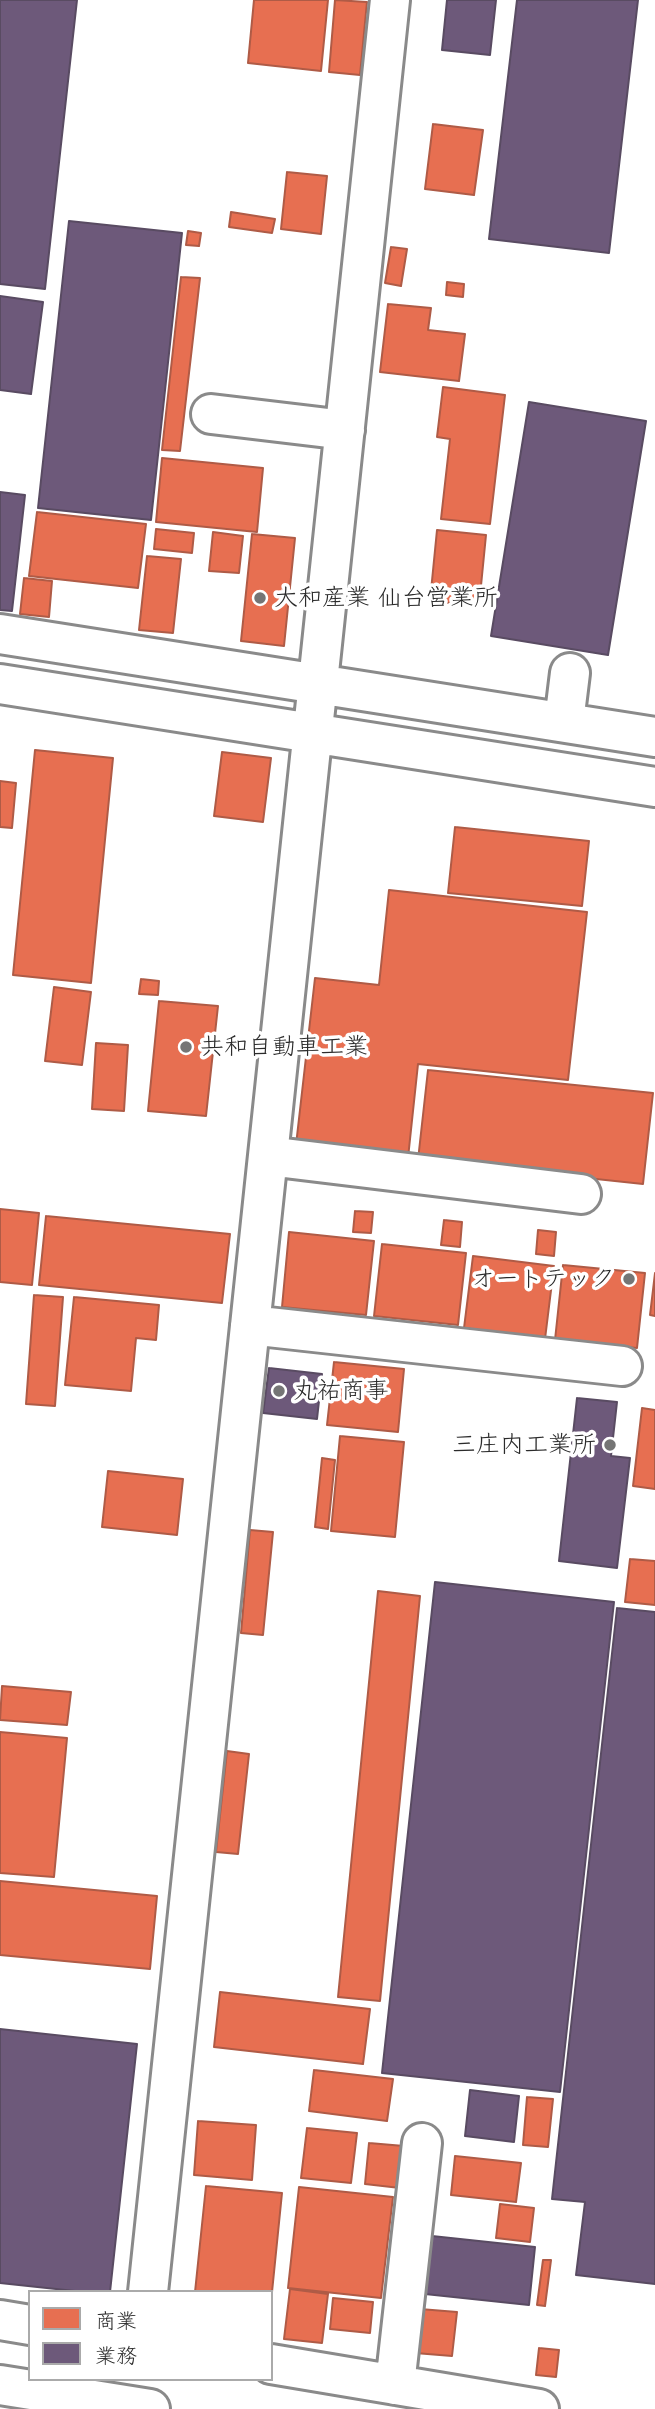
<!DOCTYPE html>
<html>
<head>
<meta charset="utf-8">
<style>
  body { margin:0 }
  #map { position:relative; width:655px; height:2409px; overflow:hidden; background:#fff; font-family:Mali,"Klee One",sans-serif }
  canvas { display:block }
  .legend { position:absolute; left:28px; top:2290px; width:245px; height:91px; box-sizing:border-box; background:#fff; border:2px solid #aaa; margin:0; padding:9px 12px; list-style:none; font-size:21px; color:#2b2b2b }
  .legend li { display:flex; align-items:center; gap:14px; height:35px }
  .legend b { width:35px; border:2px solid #aaa }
</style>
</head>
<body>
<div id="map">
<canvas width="655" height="2409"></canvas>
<ul class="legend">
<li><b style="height:19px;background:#e76f51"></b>商業</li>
<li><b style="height:19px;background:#6d597a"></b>業務</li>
</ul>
</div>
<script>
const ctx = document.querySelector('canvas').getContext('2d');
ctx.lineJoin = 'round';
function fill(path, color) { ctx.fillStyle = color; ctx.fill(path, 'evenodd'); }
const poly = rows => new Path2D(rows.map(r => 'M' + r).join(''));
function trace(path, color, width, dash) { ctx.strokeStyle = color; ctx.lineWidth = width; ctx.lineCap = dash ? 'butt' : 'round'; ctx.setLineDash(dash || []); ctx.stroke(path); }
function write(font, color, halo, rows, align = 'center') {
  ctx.font = font + ' Mali,"Klee One",sans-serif'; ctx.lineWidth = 7; ctx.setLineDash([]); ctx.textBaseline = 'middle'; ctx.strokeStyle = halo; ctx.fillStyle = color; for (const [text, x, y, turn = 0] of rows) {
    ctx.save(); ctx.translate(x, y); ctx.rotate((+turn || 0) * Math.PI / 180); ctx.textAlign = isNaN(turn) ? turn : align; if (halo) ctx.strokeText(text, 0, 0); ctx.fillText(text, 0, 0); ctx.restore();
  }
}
const shops = poly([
  [254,0,328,0,321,71,248,63,254,0],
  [335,0,367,2,360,75,329,72,335,0],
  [433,124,483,130,474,195,425,189,433,124],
  [287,172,327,176,321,234,281,229,287,172],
  [231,212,275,219,272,233,229,227,231,212],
  [188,231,201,233,199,246,186,245,188,231],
  [391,247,407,249,401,286,385,283,391,247],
  [181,277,200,278,180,451,162,450,181,277],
  [447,282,464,284,463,297,446,295,447,282],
  [388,304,431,308,428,330,465,334,459,381,380,372,388,304],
  [443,387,505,395,490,524,441,519,450,439,437,437,443,387],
  [162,458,263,468,257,532,156,522,162,458],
  [37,512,146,524,138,588,29,576,37,512],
  [156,529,194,533,192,553,154,549,156,529],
  [437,530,486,535,479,606,430,601,437,530],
  [213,532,243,536,239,573,209,571,213,532],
  [252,534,295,538,284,646,241,641,252,534],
  [147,556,181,559,173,633,139,630,147,556],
  [24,578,52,581,49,617,20,614,24,578],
  [35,750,113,758,91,983,13,975,35,750],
  [222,752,271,758,263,822,214,816,222,752],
  [0,781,16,783,12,828,0,827,0,781],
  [455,827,589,841,582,906,448,893,455,827],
  [389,890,587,912,568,1080,418,1064,408,1158,296,1145,315,978,379,985,389,890],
  [141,979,159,981,158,995,139,994,141,979],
  [54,987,91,992,82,1065,45,1061,54,987],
  [159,1001,218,1006,206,1116,148,1111,159,1001],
  [96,1043,128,1045,124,1111,92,1109,96,1043],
  [428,1070,653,1093,643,1184,418,1160,428,1070],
  [0,1209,39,1213,32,1285,0,1282,0,1209],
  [355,1211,373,1212,371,1233,353,1232,355,1211],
  [46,1216,230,1234,222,1303,39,1285,46,1216],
  [444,1220,462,1222,460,1247,441,1245,444,1220],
  [538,1230,556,1232,554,1256,536,1254,538,1230],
  [289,1232,374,1241,366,1315,282,1307,289,1232],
  [382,1244,466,1253,458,1325,374,1316,382,1244],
  [473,1256,554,1266,545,1339,464,1328,473,1256],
  [563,1265,645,1273,637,1348,555,1340,563,1265],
  [655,1273,655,1316,650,1315,655,1273],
  [34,1295,63,1297,55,1406,26,1404,34,1295],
  [74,1297,159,1305,156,1340,136,1338,131,1391,65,1385,74,1297],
  [334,1362,404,1369,398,1432,327,1425,334,1362],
  [642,1408,655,1410,655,1489,633,1486,642,1408],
  [340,1436,404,1442,395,1537,331,1531,340,1436],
  [322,1458,335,1460,328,1529,315,1527,322,1458],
  [108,1471,183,1479,177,1535,102,1527,108,1471],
  [250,1530,273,1532,263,1635,241,1633,250,1530],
  [630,1559,655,1561,655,1605,625,1602,630,1559],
  [378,1591,420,1596,380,2001,338,1997,378,1591],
  [2,1686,71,1692,67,1725,0,1720,2,1686],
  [0,1732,67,1738,54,1877,0,1873,0,1732],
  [227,1751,249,1754,238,1854,216,1852,227,1751],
  [0,1881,157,1896,150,1969,0,1955,0,1881],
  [220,1992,370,2009,363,2064,214,2047,220,1992],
  [314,2070,393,2079,387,2121,309,2111,314,2070],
  [527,2097,553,2099,548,2147,523,2145,527,2097],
  [198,2121,256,2125,252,2180,194,2175,198,2121],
  [307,2128,357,2133,351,2183,301,2178,307,2128],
  [369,2143,404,2146,400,2188,365,2184,369,2143],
  [455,2156,521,2163,516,2202,451,2195,455,2156],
  [206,2186,282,2193,271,2302,271,2292,195,2292,206,2186],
  [299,2187,393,2197,381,2298,288,2288,299,2187],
  [500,2204,534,2208,530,2242,496,2238,500,2204],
  [543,2260,551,2260,545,2306,537,2305,543,2260],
  [290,2289,328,2294,322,2343,284,2339,290,2289],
  [333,2298,373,2302,370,2333,330,2329,333,2298],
  [420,2309,457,2312,452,2356,415,2353,420,2309],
  [539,2348,559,2350,556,2377,536,2375,539,2348]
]);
fill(shops, '#e76f51');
trace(shops, '#af5b46', 2);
const offices = poly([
  [0,0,77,0,45,289,0,284,0,0],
  [447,0,496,0,490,55,442,50,447,0],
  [517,0,638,0,609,253,489,239,517,0],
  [69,221,182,233,151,520,38,508,69,221],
  [0,296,43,302,31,394,0,390,0,296],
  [529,402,646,421,608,655,491,636,529,402],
  [0,492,25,495,12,611,0,610,0,492],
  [269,1368,322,1374,317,1419,263,1413,269,1368],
  [577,1398,617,1402,611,1456,630,1458,617,1568,559,1561,577,1398],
  [435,1582,614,1602,560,2092,382,2073,435,1582],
  [617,1608,655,1612,655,2284,576,2275,585,2202,552,2199,617,1608],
  [0,2029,137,2044,110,2292,84,2292,0,2283,0,2029],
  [470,2090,519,2096,514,2142,465,2136,470,2090],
  [432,2236,535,2247,529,2305,425,2294,432,2236]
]);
fill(offices, '#6d597a');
trace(offices, '#594b62', 2);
const minor = poly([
  [211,414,345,430],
  [0,634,655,737],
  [0,684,655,787],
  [564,722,570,673],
  [268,1156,581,1194],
  [250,1325,622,1366],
  [148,2292,390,0],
  [0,2320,30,2325],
  [271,2364,539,2409],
  [0,2385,150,2409],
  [395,2385,422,2143]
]);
trace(minor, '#8a8a8a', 44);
trace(minor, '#fff', 38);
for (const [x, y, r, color] of [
  [260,598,7,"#757575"],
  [186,1047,7,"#757575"],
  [629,1279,7,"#757575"],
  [279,1391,7,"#757575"],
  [610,1445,7,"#757575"]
]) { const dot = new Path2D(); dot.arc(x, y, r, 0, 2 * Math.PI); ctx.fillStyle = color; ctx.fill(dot); trace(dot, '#fff', 2.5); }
write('24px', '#2b2b2b', '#fff', [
  ["大和産業 仙台営業所",274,598],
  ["共和自動車工業",200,1047],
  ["オートテック",615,1279,"right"],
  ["丸祐商事",293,1391],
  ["三庄内工業所",596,1445,"right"]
], 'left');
</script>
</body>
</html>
